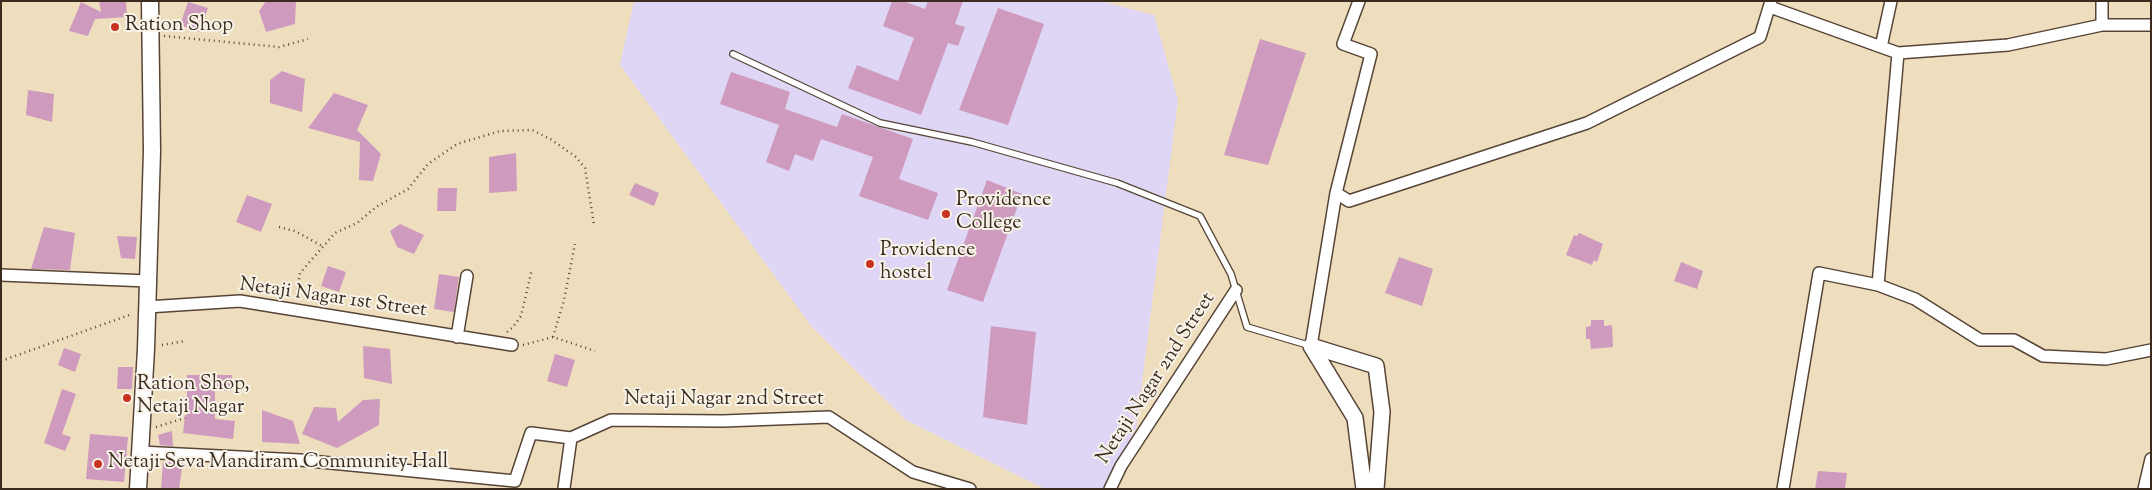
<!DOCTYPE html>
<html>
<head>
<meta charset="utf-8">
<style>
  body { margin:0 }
  #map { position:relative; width:2152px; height:490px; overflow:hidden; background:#efdebe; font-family:"Sorts Mill Goudy",serif }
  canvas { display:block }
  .frame { position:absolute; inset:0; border:2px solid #3b2a1e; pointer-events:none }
</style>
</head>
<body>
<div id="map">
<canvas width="2152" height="490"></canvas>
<div class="frame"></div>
</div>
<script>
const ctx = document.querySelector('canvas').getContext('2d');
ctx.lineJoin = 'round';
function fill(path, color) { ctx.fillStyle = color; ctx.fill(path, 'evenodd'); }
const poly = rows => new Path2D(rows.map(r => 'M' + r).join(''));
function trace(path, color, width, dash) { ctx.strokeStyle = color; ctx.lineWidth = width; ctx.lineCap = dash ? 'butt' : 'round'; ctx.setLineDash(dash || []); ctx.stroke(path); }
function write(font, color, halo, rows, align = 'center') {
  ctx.font = font + ' "Sorts Mill Goudy",serif'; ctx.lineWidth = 4; ctx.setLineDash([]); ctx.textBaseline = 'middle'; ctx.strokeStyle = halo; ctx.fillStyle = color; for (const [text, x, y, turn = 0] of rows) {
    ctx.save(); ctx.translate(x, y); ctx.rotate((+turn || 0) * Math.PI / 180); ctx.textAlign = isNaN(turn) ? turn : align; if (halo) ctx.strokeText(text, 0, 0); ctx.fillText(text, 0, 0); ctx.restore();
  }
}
fill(poly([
  [634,1,1100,1,1154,15,1178,100,1136,429,1103,489,1045,489,906,420,812,327,620,65]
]), '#dfd5f5');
fill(poly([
  [99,1,126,1,127,17,95,19,88,36,69,31,81,2,101,12],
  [266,1,296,1,295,24,266,32,259,11],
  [892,1,903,1,925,9,928,1,963,1,955,24,965,27,958,46,948,43,921,115,848,88,857,65,898,81,914,38,883,26],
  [188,2,208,8,200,32,180,25],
  [998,8,1044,24,1008,125,959,110],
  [1260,39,1306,53,1268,165,1224,155],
  [282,71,305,79,302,112,270,103,270,80],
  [731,72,790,92,785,109,837,127,842,114,913,139,899,179,938,193,928,220,859,196,873,157,821,139,813,161,795,154,789,171,766,162,779,125,720,104],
  [28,90,54,94,52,122,26,115],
  [334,93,368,105,357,130,381,154,373,181,359,180,360,142,308,128],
  [516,153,517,191,489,193,489,157],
  [987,180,1022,194,983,302,947,290],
  [635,183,659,193,654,206,629,195],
  [438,188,457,188,456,211,437,211],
  [247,195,272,204,261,232,236,222],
  [400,224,424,235,414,254,397,247,390,231],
  [44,227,75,233,70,270,31,269],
  [1579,233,1603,244,1597,262,1594,260,1592,265,1566,255,1574,235,1577,236],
  [117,236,137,237,135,259,121,258],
  [1399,257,1433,269,1422,306,1385,293],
  [1681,262,1703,271,1697,289,1674,281],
  [328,266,346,272,339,292,321,286],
  [439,274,459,277,454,312,434,309],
  [1591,320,1604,320,1604,326,1612,325,1613,347,1591,349,1590,339,1586,339,1586,327,1591,326],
  [991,326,1036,332,1027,425,983,417],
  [363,346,390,349,392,384,364,378],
  [64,348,81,354,75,372,58,365],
  [555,354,575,360,567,387,547,381],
  [118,367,133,367,132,389,117,389],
  [187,375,232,375,232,391,215,391,215,419,235,421,233,439,183,433,185,415,187,415],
  [62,389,76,394,62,434,71,437,65,451,44,443],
  [380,399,379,425,337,448,302,434,314,407,336,408,338,422,363,400],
  [262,410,293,421,300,444,262,442],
  [172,431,173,446,160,445,158,435],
  [90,434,128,437,124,482,86,479],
  [163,461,183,462,179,489,161,489],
  [1818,471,1847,473,1845,489,1815,489]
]), '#ce9bbe');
const service = poly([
  [733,54,880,123,972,142,1117,183,1200,216,1231,274,1247,327,1311,346]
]);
const minor = poly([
  [1359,1,1343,44,1371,54,1336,193,1349,201,1587,123,1760,37,1771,1],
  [2102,1,2102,25,2151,25],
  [1770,7,1898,53,2008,45,2102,25],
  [1881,47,1891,1],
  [1,275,148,281],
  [1878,285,1898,53],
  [147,307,240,301,512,345],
  [457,337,467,276],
  [1311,346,1336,193],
  [140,452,300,460,515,481,531,433,571,438,611,420,723,421,829,417,913,472,970,489],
  [564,488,571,438],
  [1110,489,1121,466,1236,290],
  [1783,489,1819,273,1878,285,1915,299,1980,340,2014,340,2043,356,2106,359,2151,350],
  [2144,489,2151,459]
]);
const tertiary = poly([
  [1311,346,1376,366,1382,412,1376,489],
  [1311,346,1355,418,1364,489]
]);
const secondary = poly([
  [138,489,146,349,152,151,150,1]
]);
trace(service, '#564536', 8);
trace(minor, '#564536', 14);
trace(tertiary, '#564536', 18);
trace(secondary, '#564536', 19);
trace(poly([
  [164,36,279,47,308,39],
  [279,227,295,231,324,247],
  [296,299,300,273,335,233,357,223,376,207,408,189,428,164,457,144,500,131,532,130,552,140,576,157,585,168,594,225],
  [507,332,513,327,521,316,532,269],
  [553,337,564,300,575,244],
  [162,345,185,341],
  [523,345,553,337,595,351],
  [1,361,132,314],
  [158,389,185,387],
  [156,427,185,418]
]), '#564536', 2.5, [1, 4]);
trace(service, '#fff', 5.5);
trace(minor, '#fff', 11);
trace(tertiary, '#fff', 15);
trace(secondary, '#fff', 16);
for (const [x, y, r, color] of [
  [115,27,5,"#c8321e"],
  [946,214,5,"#c8321e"],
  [870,264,5,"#c8321e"],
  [127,398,5,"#c8321e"],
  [98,464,5,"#c8321e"]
]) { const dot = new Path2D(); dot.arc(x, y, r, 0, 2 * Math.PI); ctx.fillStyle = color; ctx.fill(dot); trace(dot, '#f7f3e8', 2); }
write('20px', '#3b2a1e', '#f7f3e8', [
  ["Ration Shop",125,27],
  ["Providence",956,202],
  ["College",956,225],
  ["Providence",880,252],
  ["hostel",880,275],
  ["Ration Shop,",137,386],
  ["Netaji Nagar",137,409],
  ["Netaji Seva Mandiram Community Hall",108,464]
], 'left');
write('20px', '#3b2a1e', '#f7f3e8', [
  ["Netaji Nagar 1st Street",333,299,8],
  ["Netaji Nagar 2nd Street",1157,379,-57],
  ["Netaji Nagar 2nd Street",724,401]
]);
</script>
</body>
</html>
